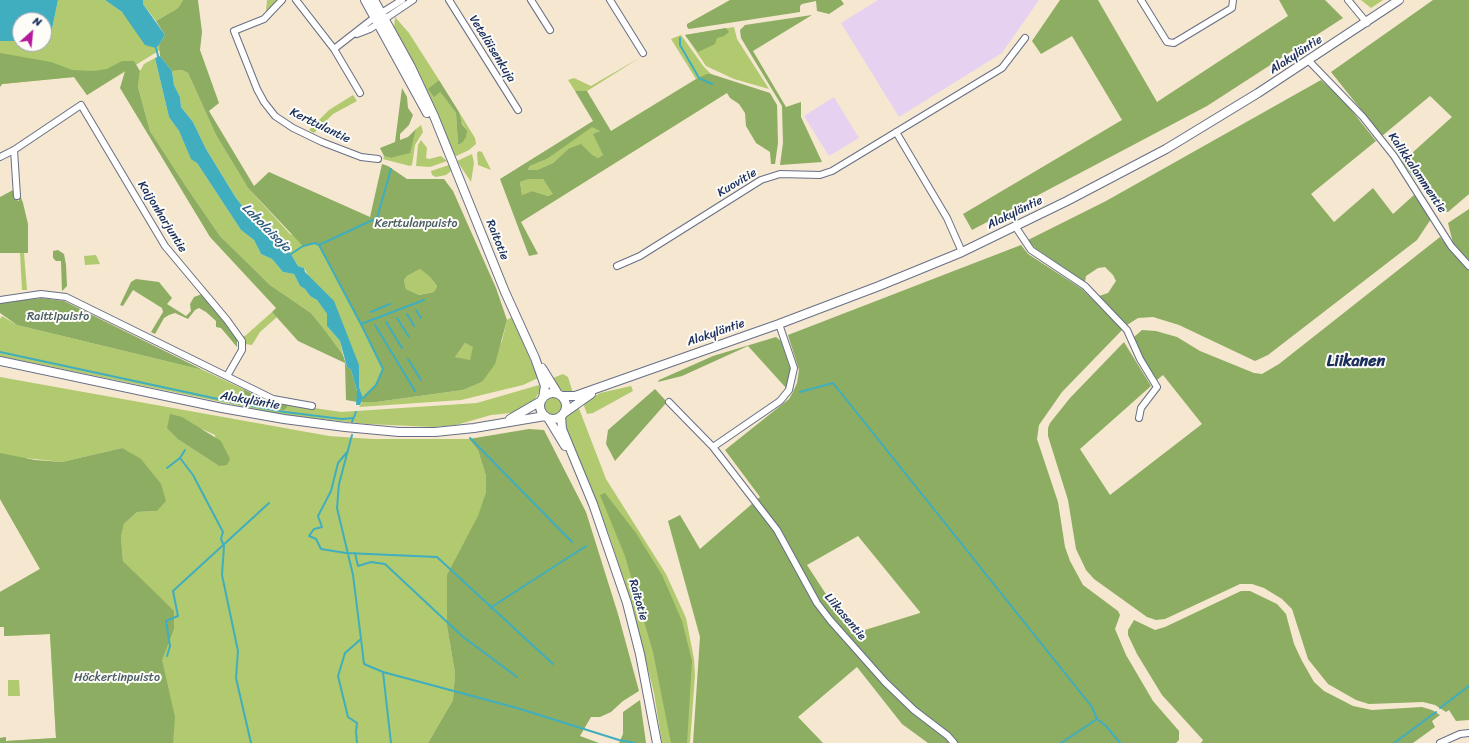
<!DOCTYPE html>
<html>
<head>
<meta charset="utf-8">
<style>
  body { margin:0 }
  #map { position:relative; width:1469px; height:743px; overflow:hidden; background:#f5e7d0; font-family:Sriracha,sans-serif }
  canvas { display:block }
  .north { position:absolute; left:12px; top:12px; width:40px; height:40px; box-sizing:border-box; background:#fdfcf7; border:1px solid #a3aaba; border-radius:50%; rotate:27deg; font-size:11px; font-weight:700; line-height:16px; text-align:center; color:#1b2f5e }
  .north::after { content:''; display:block; margin:auto; width:14px; height:18px; background:#b5179e; clip-path:polygon(50% 0,100% 100%,50% 72%,0 100%) }
</style>
</head>
<body>
<div id="map">
<canvas width="1469" height="743"></canvas>
<div class="north">N</div>
</div>
<script>
const ctx = document.querySelector('canvas').getContext('2d');
ctx.lineJoin = 'round';
function fill(path, color) { ctx.fillStyle = color; ctx.fill(path, 'evenodd'); }
const poly = rows => new Path2D(rows.map(r => 'M' + r).join(''));
function trace(path, color, width, dash) { ctx.strokeStyle = color; ctx.lineWidth = width; ctx.lineCap = dash ? 'butt' : 'round'; ctx.setLineDash(dash || []); ctx.stroke(path); }
function write(font, color, halo, rows, align = 'center') {
  ctx.font = font + ' Sriracha,sans-serif'; ctx.lineWidth = 4; ctx.setLineDash([]); ctx.textBaseline = 'middle'; ctx.strokeStyle = halo; ctx.fillStyle = color; for (const [text, x, y, turn = 0] of rows) {
    ctx.save(); ctx.translate(x, y); ctx.rotate((+turn || 0) * Math.PI / 180); ctx.textAlign = isNaN(turn) ? turn : align; if (halo) ctx.strokeText(text, 0, 0); ctx.fillText(text, 0, 0); ctx.restore();
  }
}
fill(poly([
  [878,0,1039,0,1002,53,899,117,841,23],
  [834,97,859,138,829,156,804,116]
]), '#e6d2f0');
fill(poly([
  [58,0,105,0,122,12,156,48,159,45,160,50,87,95,74,77,2,84,0,87,0,41,20,41,20,44,44,44,44,40,51,34],
  [143,0,183,0,178,8,156,21,143,4],
  [267,0,278,0,266,12,266,11],
  [1361,0,1383,0,1371,8],
  [395,17,409,33,439,80,429,89,440,92,456,113,458,145,462,143,465,128,460,119,459,112,475,138,476,144,469,150,454,157,443,127,425,88,394,29],
  [734,27,737,39,769,89,734,79,706,66,685,35],
  [681,35,704,67,711,74,696,79,671,39],
  [641,57,587,91,575,91,568,80,574,78,591,86],
  [155,58,169,117,179,131,191,158,197,163,241,230,254,240,261,254,272,259,283,272,294,274,300,286,305,289,310,296,317,300,327,314,327,326,340,341,343,355,311,313,270,285,220,236,185,185,150,131,138,87,140,71,144,64],
  [182,70,188,73,216,135,248,188,290,234,319,245,383,369,376,385,363,398,359,387,358,365,304,268,298,266,291,254,277,243,257,224,236,198,206,149,193,122,181,107,180,97,174,85,172,71],
  [353,95,357,101,333,114,314,133,309,130,329,110],
  [421,125,423,132,415,145,412,165,410,166,383,159,384,156,391,158,409,153,416,129],
  [592,126,600,131,594,134,603,155,598,158,568,149,553,163,537,170,528,171,530,166,547,159],
  [421,140,427,148,426,158,429,159,441,156,447,161,430,167,416,166,418,145],
  [479,151,482,152,491,170,478,165,477,153],
  [472,154,474,163,471,182,457,161],
  [449,165,451,171,446,175,436,177,432,175,431,171],
  [529,179,543,179,554,194,548,196,532,191,522,195,520,182],
  [20,253,24,253,27,290,22,290],
  [96,255,100,264,85,265,84,256],
  [420,269,430,277,437,286,434,292,419,295,406,289,404,280,407,276],
  [272,312,277,317,260,332,252,345,245,344,243,336,245,336],
  [2,316,17,325,203,370,243,389,248,403,287,404,341,412,477,403,539,385,541,389,531,406,511,413,491,415,456,425,434,427,367,424,284,415,0,356,0,319],
  [512,317,538,378,523,385,461,400,359,407,362,402,376,402,463,390,482,382,502,341,507,320],
  [465,343,474,347,470,361,455,357],
  [563,374,568,377,573,393,566,393,560,389,553,378],
  [0,377,329,436,372,439,469,439,478,450,486,476,486,492,447,626,455,673,453,700,428,743,0,743,0,738,6,737,6,741,56,738,50,634,4,636,4,627,0,627,0,592,40,569,0,499],
  [202,429,215,435,219,466,179,440],
  [122,448,157,511,137,512,124,524,121,537,123,561,135,573,170,639,25,458,62,462],
  [631,386,633,391,593,413,587,414,583,403,600,393],
  '544 406a9 9 0 1 1 18 0a9 9 0 1 1-18 0Z',
  [578,406,606,479,666,574,686,618,694,659,695,675,690,743,662,743,654,693,631,601,608,532,566,433,564,421,570,412],
  [8,680,19,680,20,696,8,696]
]), '#b1c96f');
fill(poly([
  [183,0,198,0,202,32,200,50,219,103,209,111,254,186,269,172,370,217,382,164,388,166,407,179,444,179,453,191,496,288,507,320,495,364,482,382,463,390,376,402,361,402,363,398,376,385,383,369,319,246,315,243,303,246,248,188,216,135,188,73,182,70,172,71,160,56,159,45,165,35,156,21,178,8],
  [420,269,430,277,437,286,434,292,419,295,406,289,404,280,407,276],
  [465,343,473,347,470,360,455,357],
  [730,0,841,0,844,4,829,14,817,11,816,1,802,4,800,6,800,12,689,29,687,27,687,24],
  [1060,0,1098,0,1157,102,1288,16,1279,0,1325,0,1343,18,1207,106,972,230,963,214,1122,120,1072,36,1041,54,1032,41],
  [1433,0,1469,0,1469,194,1448,212,1440,212,1402,162,1452,117,1430,96,1382,136,1331,72],
  [812,15,753,51,786,107,801,102,801,117,822,162,780,165,783,143,782,106,741,38,740,30,745,25],
  [726,28,729,32,724,36,717,38,715,44,698,52,685,35],
  [0,53,51,62,72,70,94,71,107,69,122,61,134,61,140,71,138,87,150,131,185,185,220,236,270,285,311,313,326,332,343,355,347,367,351,370,357,391,357,402,346,400,345,363,298,341,272,312,276,308,210,237,120,88,125,71,87,95,74,77,2,84,0,87],
  [707,74,711,74,770,93,777,105,778,143,775,164,771,164,770,152,756,143,746,126,745,113,739,104,730,98,727,93,521,222,538,254,529,256,500,179,593,121,575,91,587,91,611,131,696,79],
  [592,127,600,131,593,134,603,155,598,158,592,155,581,144,568,149,553,163,537,170,528,170,530,166,547,159],
  [529,179,543,179,553,194,548,196,532,191,522,195,520,182],
  [439,80,459,112,462,124,467,131,466,137,462,143,458,145,456,113,440,92,434,97,428,89],
  [1321,80,1344,101,1376,141,1311,194,1334,222,1373,188,1393,214,1414,195,1431,219,1417,240,1268,355,1255,361,1179,325,1153,317,1138,318,1127,325,1099,296,1108,293,1116,281,1113,275,1105,267,1098,268,1086,276,1085,282,1035,248,1028,240,1106,201],
  [402,88,407,97,408,108,413,115,409,125,400,134,400,140,408,137,416,129,410,153,391,158,384,156,380,148,395,142],
  [13,190,13,198,19,201,20,195,23,203,28,224,28,253,0,253,0,197],
  [1469,209,1469,263,1453,243,1448,223],
  [1440,237,1451,251,1469,267,1469,720,1456,721,1449,710,1446,712,1435,705,1423,702,1369,704,1356,700,1328,684,1308,659,1292,609,1282,599,1264,588,1252,584,1240,584,1165,619,1156,620,1147,617,1094,579,1086,570,1076,549,1068,500,1048,436,1048,428,1050,423,1070,398,1124,342,1151,386,1080,449,1110,495,1202,424,1163,375,1157,380,1145,364,1134,337,1142,330,1156,331,1177,337,1200,351,1254,373,1262,374,1279,364],
  [1021,245,1028,254,1082,289,1123,329,1062,392,1039,425,1037,439,1058,502,1065,547,1070,561,1083,585,1118,611,1120,615,1115,629,1126,655,1153,701,1179,731,1179,740,1176,743,928,743,902,724,857,667,798,717,823,743,693,743,700,637,668,521,680,515,700,549,760,497,725,450,789,399,793,392,797,383,799,370,788,335],
  [858,536,920,612,920,613,852,634,807,565],
  [58,250,64,254,66,265,67,286,62,291,61,261,56,261,53,258,53,251],
  [136,279,159,282,172,298,167,304,186,316,191,311,190,304,194,297,202,294,231,329,237,339,237,347,221,328,216,327,216,321,206,312,199,308,195,310,188,319,175,313,169,315,164,318,155,334,151,332,163,312,162,308,133,290,123,306,120,305,131,282],
  [41,298,64,301,203,370,17,325,0,313,0,303],
  [776,337,781,341,790,368,791,375,787,389,748,346,682,376,658,382,659,380,713,356],
  [243,389,271,403,287,404,287,407,284,410,248,403],
  [655,389,667,402,615,461,606,444,608,430],
  [170,414,182,417,221,441,230,459,227,465,219,466,179,440,167,428],
  [529,429,544,430,586,512,618,614,639,691,623,701,611,712,600,717,591,717,580,736,599,743,428,743,453,700,455,673,447,626,447,575,478,516,486,492,486,476,478,450,469,439],
  [122,448,141,459,161,484,166,501,157,511,137,512,124,524,121,537,123,561,174,611,174,629,162,660,175,717,173,743,0,743,0,738,6,737,6,741,56,738,50,634,4,636,4,627,0,627,0,592,40,569,0,499,0,453,35,460,62,462],
  [605,493,636,533,662,575,682,621,692,661,687,743,671,743,653,652,625,556,600,495],
  [1241,591,1250,591,1277,604,1286,614,1294,644,1302,661,1314,682,1324,691,1353,706,1372,710,1422,707,1432,710,1440,715,1432,721,1435,727,1413,743,1201,743,1203,740,1162,695,1137,654,1128,635,1128,630,1134,620,1155,630,1165,627],
  [640,700,646,743,619,743,623,734,623,712]
]), '#8cad62');
fill(poly([
  [0,0,58,0,51,34,44,40,44,20,20,20,20,41,0,41],
  [105,0,143,0,143,4,165,35,159,45,156,48,145,45,122,12],
  [160,56,172,71,174,85,180,97,181,107,193,122,206,149,236,198,257,224,277,243,291,254,298,266,304,268,305,272,334,301,359,365,359,387,363,398,360,405,356,405,357,391,351,370,347,367,340,341,327,326,327,314,317,300,310,296,305,289,300,286,294,274,283,272,272,259,261,254,254,240,241,230,197,163,191,159,179,131,169,117,155,58]
]), '#40aebe');
trace(poly([
  [680,38,680,45,699,78,712,84],
  [156,48,159,60],
  [319,245,377,218,391,169],
  [291,254,303,246,315,243,319,245,361,324,383,369,376,385,363,398],
  [416,310,421,318],
  [371,312,390,304],
  [407,314,414,326],
  [397,318,409,337],
  [386,322,402,348],
  [361,324,424,300],
  [375,325,415,391],
  [0,352,241,404,285,412,342,419,353,418],
  [408,359,421,380],
  [800,392,833,383,1092,707,1097,719],
  [352,422,356,412],
  [352,435,339,484,337,508,353,575,361,639,345,653,338,676,348,717,357,723,356,732,357,743],
  [470,438,572,542],
  [348,451,338,463,331,491,318,516,322,527,314,529,309,536,316,539,321,549,346,553,437,557,553,664],
  [180,458,193,475,223,532,221,539,224,546,222,575,238,651,236,678,251,743],
  [167,468,180,458,185,450],
  [355,553,358,566,371,562,385,564,462,636,517,677],
  [490,608,586,546],
  [361,639,364,664,383,672,391,743],
  [167,656,170,646,166,621,178,616,173,591,269,503],
  [383,672,517,708,619,740,635,743],
  [1440,708,1469,686],
  [1061,743,1097,719,1106,726,1120,743],
  [1394,743,1436,712]
]), '#40aebe', 2);
const minor = poly([
  [282,0,264,19,234,31,257,89,264,102,275,116,293,128,322,142,361,157,378,159],
  [296,0,334,49,375,17,402,0],
  [449,0,518,110],
  [531,0,550,30],
  [610,0,643,53],
  [1141,0,1167,42,1174,43,1232,8,1233,0],
  [1348,0,1367,23],
  [357,34,370,29,413,0],
  [334,49,360,93],
  [1309,61,1363,117,1394,156,1451,246,1469,266],
  [896,132,947,218,962,252],
  [14,150,17,196],
  [0,157,14,150,81,105,165,246,227,320,242,341,242,350,227,376],
  [1015,226,1031,250,1085,286,1127,330,1140,359,1157,387,1141,408,1139,418],
  [617,266,640,256,761,180,780,174,820,175,832,171,1002,68,1025,38],
  [0,300,41,294,66,297,273,399,312,406],
  [779,324,794,368,789,390,780,401,713,447,777,530,817,603,830,620,885,682,914,710,948,736,954,743],
  [669,402,713,447],
  [1440,743,1460,734,1469,733]
]);
const major = poly([
  [365,0,427,113],
  [374,0,411,67,434,116,505,292,535,358,545,386,543,398],
  [0,361,222,408,284,419,345,427,399,432,435,432,474,428,545,416],
  [542,368,558,394],
  '540 406a13 13 0 1 1 26 0a13 13 0 1 1-26 0Z',
  [561,396,575,396,779,324,879,286,962,252,1067,201,1166,149,1258,93,1399,0],
  [564,413,591,394],
  [561,416,562,429,593,504,627,603,640,654,657,743],
  [548,418,565,446],
  [510,419,541,401]
]);
trace(minor, '#676f86', 8);
trace(major, '#676f86', 10);
trace(minor, '#fff', 6);
trace(major, '#fff', 8);
write('12px', '#1b2f5e', '#fdfcf7', [
  ["Veteläisenkuja",492,49,58],
  ["Alakyläntie",1296,55,-33],
  ["Kerttulantie",320,126,26],
  ["Kalikkalammentie",1417,173,56],
  ["Kuovitie",737,183,-31],
  ["Alakyläntie",1015,213,-26],
  ["Kaijonharjuntie",162,217,58],
  ["Raitotie",497,240,68],
  ["Alakyläntie",716,333,-19],
  ["Alakyläntie",250,401,10],
  ["Raitotie",638,600,74],
  ["Liikasentie",845,617,50]
]);
write('12px', '#485d63', '#fdfcf7', [
  ["Kerttulanpuisto",416,224],
  ["Raittipuisto",58,317],
  ["Höckertinpuisto",117,678]
]);
write('italic 13px', '#285b80', '#fdfcf7', [
  ["Laholaisoja",266,228,45]
]);
write('bold 16px', '#1b2f5e', '#fdfcf7', [
  ["Liikanen",1356,362]
]);
</script>
</body>
</html>
